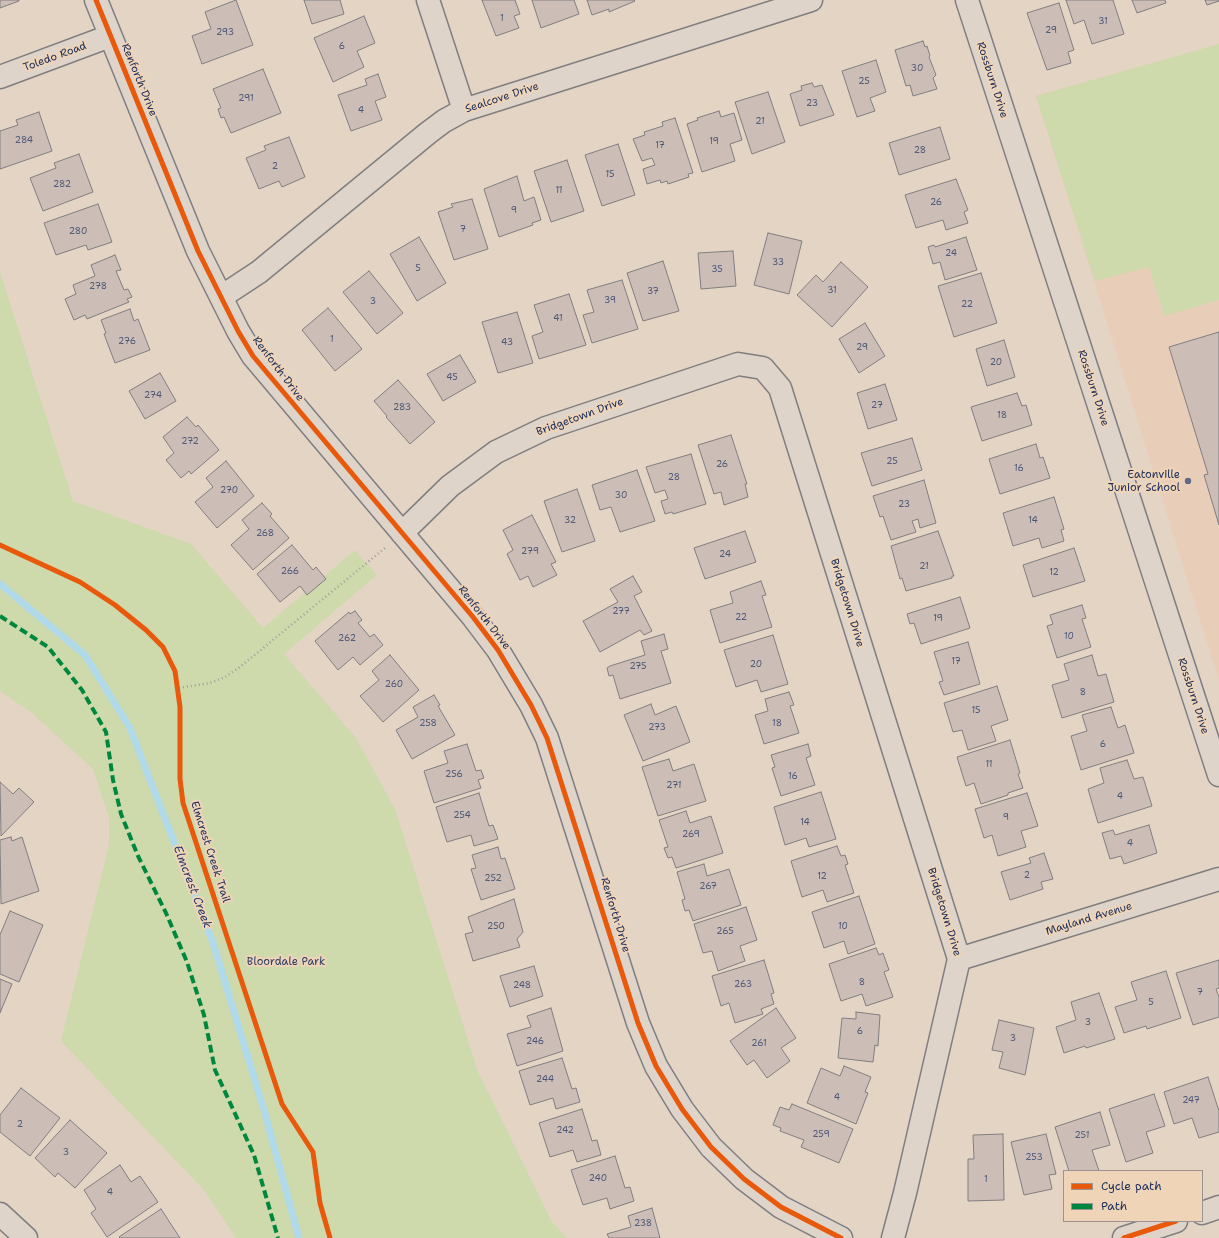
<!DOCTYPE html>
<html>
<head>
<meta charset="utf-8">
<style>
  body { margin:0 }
  #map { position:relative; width:1219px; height:1238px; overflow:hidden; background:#e3d4c4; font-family:"Shantell Sans",sans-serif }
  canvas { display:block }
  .legend { position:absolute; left:1063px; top:1170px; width:140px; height:52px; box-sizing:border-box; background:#f0d4b7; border:1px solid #9b9293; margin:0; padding:5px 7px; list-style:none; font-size:12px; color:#1b2f5e }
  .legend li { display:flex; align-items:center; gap:8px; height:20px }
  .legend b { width:20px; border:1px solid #9b9293 }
</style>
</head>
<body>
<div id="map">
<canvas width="1219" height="1238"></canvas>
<ul class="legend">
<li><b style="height:5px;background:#e8590c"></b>Cycle path</li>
<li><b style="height:5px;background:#00873e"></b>Path</li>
</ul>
</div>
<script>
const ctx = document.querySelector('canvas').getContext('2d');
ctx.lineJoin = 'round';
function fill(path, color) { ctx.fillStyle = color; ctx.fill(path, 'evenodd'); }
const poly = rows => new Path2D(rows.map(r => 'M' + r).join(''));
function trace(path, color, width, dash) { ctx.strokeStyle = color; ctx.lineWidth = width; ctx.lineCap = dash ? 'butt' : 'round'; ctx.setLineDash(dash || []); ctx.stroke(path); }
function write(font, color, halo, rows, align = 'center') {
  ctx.font = font + ' "Shantell Sans",sans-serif'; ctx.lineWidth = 4; ctx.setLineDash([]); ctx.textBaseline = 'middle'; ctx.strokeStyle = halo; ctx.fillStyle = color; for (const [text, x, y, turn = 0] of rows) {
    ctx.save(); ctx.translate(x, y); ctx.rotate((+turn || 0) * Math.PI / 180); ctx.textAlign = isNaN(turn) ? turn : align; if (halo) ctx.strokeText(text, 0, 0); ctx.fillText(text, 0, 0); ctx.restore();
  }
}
fill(poly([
  [1219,44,1219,681,1036,96]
]), '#e8ceb9');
fill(poly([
  [1219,44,1219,300,1164,316,1149,267,1095,281,1036,96],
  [0,272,73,501,191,544,263,628,355,550,377,575,284,654,356,738,395,809,478,1072,552,1222,567,1238,236,1238,203,1189,61,1041,109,845,109,818,93,769,32,713,0,691]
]), '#cedaac');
trace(poly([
  [0,584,85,655,130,728,213,943,264,1110,299,1238]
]), '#b0d9ea', 7);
const building = poly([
  [0,0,19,0,19,1,0,8,0,0],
  [236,0,253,45,202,64,192,36,211,29,205,12,236,0],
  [304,0,340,0,344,14,312,24,304,0],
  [482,0,515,0,520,14,514,16,519,28,496,36,482,0],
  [532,0,574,0,579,14,541,28,532,0],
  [587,0,634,0,635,1,609,12,609,9,592,15,587,0],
  [1066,0,1113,0,1124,34,1092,44,1084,20,1074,24,1066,0],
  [1132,0,1165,0,1166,3,1137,13,1132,0],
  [1205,0,1219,0,1219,1,1207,5,1205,0],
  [1059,3,1074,50,1068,52,1071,63,1047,70,1027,13,1059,3],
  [364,16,375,43,357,51,364,67,333,82,314,38,364,16],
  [923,41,925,47,927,46,930,56,929,57,936,75,933,78,937,89,913,96,910,85,906,86,895,50,923,41],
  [876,60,886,92,870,98,875,111,857,117,842,71,876,60],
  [263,69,281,113,231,133,224,117,221,118,218,109,221,108,213,89,263,69],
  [378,74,386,97,375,101,382,120,351,131,338,95,367,85,365,79,378,74],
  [812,83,814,87,822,85,834,115,800,126,790,94,802,90,801,86,812,83],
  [768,92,785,142,752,154,735,102,768,92],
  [719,111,721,117,734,113,742,140,730,144,735,161,702,172,687,124,698,120,697,118,719,111],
  [39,112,52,151,0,169,0,131,18,125,16,120,39,112],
  [675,118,693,173,688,174,689,177,668,184,667,181,661,183,660,180,647,184,643,169,655,165,652,158,642,161,633,139,645,135,644,132,663,126,662,122,675,118],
  [940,127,950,159,899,175,889,143,940,127],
  [289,137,305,177,282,187,279,181,259,189,246,158,266,150,264,146,289,137],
  [618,144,635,195,602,206,585,155,618,144],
  [79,154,93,192,43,211,30,178,56,168,54,163,79,154],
  [567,160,584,211,551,222,534,171,567,160],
  [517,176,524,201,534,197,541,220,532,223,533,225,499,237,484,189,517,176],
  [956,179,968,210,964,212,968,223,946,230,943,220,916,228,905,195,956,179],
  [472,199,488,249,454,260,438,212,453,207,451,204,472,199],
  [98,204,112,242,88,250,86,245,56,255,44,223,98,204],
  [768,233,802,241,789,294,754,285,768,233],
  [419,237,446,283,417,301,390,254,419,237],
  [966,237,977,270,945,280,940,262,933,264,928,247,934,245,935,247,966,237],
  [733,251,736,286,701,289,698,253,733,251],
  [115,255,121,270,116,271,124,290,128,289,132,297,127,299,129,302,87,319,85,315,74,320,65,299,76,294,73,285,95,276,91,265,115,255],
  [663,261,679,311,643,321,627,273,663,261],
  [841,262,868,287,832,327,797,295,816,275,823,282,841,262],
  [369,271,403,313,377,334,343,292,369,271],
  [981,273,997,323,954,337,938,286,981,273],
  [622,280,638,329,592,343,583,315,594,312,587,290,622,280],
  [569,294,586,345,539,359,532,336,543,332,534,305,569,294],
  [328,308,362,349,335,371,302,330,328,308],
  [130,309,134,321,138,319,150,350,115,363,104,334,106,333,101,320,130,309],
  [517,312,533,363,498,373,482,322,517,312],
  [865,323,885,356,859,373,839,339,865,323],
  [1219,332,1219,525,1204,475,1208,474,1169,347,1219,332],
  [1004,340,1015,377,987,386,976,349,1004,340],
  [460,355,476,382,443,401,427,374,460,355],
  [160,373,176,401,145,419,129,391,160,373],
  [398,380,435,422,410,444,386,417,387,416,374,401,398,380],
  [885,384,897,420,868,429,857,393,885,384],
  [1017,393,1022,406,1026,405,1032,425,982,441,971,407,1017,393],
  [187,417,196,427,198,425,219,450,191,474,189,471,181,478,166,460,174,453,163,437,187,417],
  [731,435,747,484,745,484,748,497,724,505,721,492,714,494,698,445,731,435],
  [912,438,922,470,872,486,861,453,912,438],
  [1036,444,1040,458,1043,457,1050,478,1000,494,989,459,1036,444],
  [691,454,706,504,673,514,672,512,665,514,661,501,668,499,665,490,655,493,646,467,691,454],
  [226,461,254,496,217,528,195,502,213,487,206,478,226,461],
  [637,470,655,521,620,532,611,507,600,510,592,485,637,470],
  [924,480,936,523,920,528,918,519,912,521,916,532,891,540,883,516,880,517,873,496,924,480],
  [577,489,595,541,562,552,544,501,577,489],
  [1054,497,1064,529,1061,530,1064,541,1042,548,1039,538,1013,546,1003,513,1054,497],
  [262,503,272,514,270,516,289,538,253,570,231,545,249,529,242,520,262,503],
  [532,515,556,562,551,564,557,575,533,587,528,576,520,580,507,554,513,550,503,530,532,515],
  [745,531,756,562,705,579,694,548,745,531],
  [938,531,954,576,952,576,952,578,906,591,902,578,900,579,891,546,938,531],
  [292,545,313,570,316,567,326,579,307,595,300,586,280,602,257,574,292,545],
  [1074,548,1085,581,1033,597,1023,565,1074,548],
  [633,576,642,592,634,596,652,631,644,635,640,630,600,652,583,621,618,602,610,589,633,576],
  [761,581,766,595,762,596,772,627,720,643,710,610,733,603,730,592,761,581],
  [960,597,970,628,921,644,914,623,910,624,907,614,960,597],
  [1082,605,1086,618,1082,619,1091,647,1057,658,1047,626,1053,624,1050,615,1082,605],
  [355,611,362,620,358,623,370,637,374,634,383,645,360,665,353,657,338,670,315,641,349,612,350,614,355,611],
  [664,634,668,649,661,651,671,683,620,699,613,675,609,676,607,668,610,666,645,655,641,641,664,634],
  [773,635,788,684,761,692,757,680,736,687,724,650,773,635],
  [968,642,980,684,944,695,939,682,943,681,934,652,968,642],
  [390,655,419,690,383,722,360,696,379,680,372,671,390,655],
  [1092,655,1098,676,1106,674,1114,702,1062,718,1052,685,1069,680,1064,664,1092,655],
  [997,686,1008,720,991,726,996,741,968,750,962,730,953,732,944,703,997,686],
  [789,692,794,705,790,706,799,733,764,744,755,715,768,711,765,699,789,692],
  [434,695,440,705,438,706,455,735,412,759,396,730,418,717,413,707,434,695],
  [651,704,655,715,676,706,690,742,643,761,624,715,651,704],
  [1111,707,1118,728,1125,725,1134,753,1081,770,1071,736,1087,731,1082,715,1111,707],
  [1010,740,1020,773,1018,774,1023,788,1008,793,1008,795,981,804,974,783,966,786,957,757,1010,740],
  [467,744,476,771,481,770,484,778,478,780,481,788,434,803,424,771,448,763,444,751,467,744],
  [808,744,811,756,806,758,815,785,781,796,772,768,775,767,771,755,808,744],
  [669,759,673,771,694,764,706,801,658,816,642,767,669,759],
  [1127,760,1134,779,1143,777,1152,806,1098,823,1088,789,1104,783,1100,768,1127,760],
  [0,782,13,794,19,788,34,802,1,836,0,782],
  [821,792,836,839,809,847,806,838,785,845,774,807,821,792],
  [479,793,489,826,493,825,498,839,474,846,471,835,447,842,436,807,479,793],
  [1027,793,1038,826,1021,831,1026,847,998,856,992,835,984,838,975,809,1027,793],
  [686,811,690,823,711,816,723,853,676,868,672,857,668,858,664,848,668,847,659,820,686,811],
  [1149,825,1157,853,1124,864,1121,856,1110,859,1102,833,1113,830,1115,835,1149,825],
  [11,837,12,841,22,837,39,891,1,904,0,840,11,837],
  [837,846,841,856,845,855,848,864,845,865,854,893,827,902,823,890,802,897,791,861,837,846],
  [498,847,501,859,505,858,515,889,481,900,471,869,476,868,472,855,498,847],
  [1044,853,1053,879,1041,882,1043,889,1010,900,1001,872,1031,863,1029,858,1044,853],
  [704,864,707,876,729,869,741,905,693,921,689,910,685,911,682,900,685,899,677,872,704,864],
  [859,896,875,944,848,954,844,941,824,948,812,912,859,896],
  [514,899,523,932,517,939,520,947,473,961,465,934,473,932,468,917,514,899],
  [746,907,757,940,740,946,745,961,718,971,712,951,703,953,694,924,746,907],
  [10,911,43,925,19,982,0,974,0,935,10,911],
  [876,948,879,955,883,953,889,970,884,972,893,997,866,1006,862,994,841,1001,829,964,876,948],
  [764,960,774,993,771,994,774,1004,761,1009,763,1014,735,1023,729,1003,721,1006,712,976,764,960],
  [1219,960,1219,988,1216,989,1219,997,1219,1017,1193,1025,1176,973,1219,960],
  [534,966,543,996,510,1007,500,976,534,966],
  [1166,971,1181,1018,1147,1029,1146,1026,1124,1033,1115,1007,1137,1000,1131,982,1166,971],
  [0,979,12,984,0,1013,0,979],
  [1099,993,1115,1039,1086,1048,1085,1046,1064,1053,1056,1027,1076,1020,1071,1002,1099,993],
  [551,1008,563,1051,517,1066,507,1034,531,1027,527,1016,551,1008],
  [776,1008,796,1038,781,1048,790,1061,767,1078,754,1060,747,1065,730,1041,776,1008],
  [856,1012,880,1015,878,1046,875,1045,873,1062,838,1058,842,1018,856,1019,856,1012],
  [999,1020,1034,1028,1025,1075,999,1068,1003,1052,992,1050,999,1020],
  [562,1058,572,1089,576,1088,580,1102,556,1109,553,1098,530,1105,519,1071,562,1058],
  [844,1066,871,1077,865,1092,868,1093,856,1124,807,1103,821,1068,840,1076,844,1066],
  [1208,1077,1219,1111,1219,1132,1199,1138,1192,1118,1174,1124,1164,1092,1208,1077],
  [21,1088,60,1118,30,1156,0,1132,0,1115,21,1088],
  [1154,1094,1165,1126,1146,1132,1153,1153,1126,1162,1109,1109,1154,1094],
  [792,1104,853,1129,839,1163,801,1147,804,1140,780,1131,781,1128,773,1125,780,1107,789,1110,792,1104],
  [582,1109,592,1141,597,1140,601,1155,577,1162,573,1150,550,1157,539,1123,582,1109],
  [1100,1112,1110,1145,1092,1150,1099,1171,1069,1171,1055,1127,1100,1112],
  [70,1120,107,1153,75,1188,58,1173,55,1177,35,1158,70,1120],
  [1003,1134,1004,1200,968,1201,968,1159,974,1159,973,1135,1003,1134],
  [1046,1134,1056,1174,1049,1175,1052,1189,1024,1195,1011,1142,1046,1134],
  [615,1156,625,1188,630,1187,634,1201,610,1209,607,1198,583,1205,571,1170,615,1156],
  [120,1165,131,1182,140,1176,158,1202,107,1237,91,1213,96,1209,84,1190,120,1165],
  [652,1208,660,1238,609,1238,607,1234,631,1227,628,1216,652,1208],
  [161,1209,180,1238,120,1238,119,1237,161,1209]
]);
fill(building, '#ccbeb6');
trace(building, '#817e80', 1);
const minor = poly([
  [96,0,198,251,238,331,253,356,473,617,498,650,531,705,547,738,638,1023,656,1066,682,1109,711,1147,744,1179,781,1207,841,1238],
  [428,0,464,110],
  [967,0,1219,775],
  [0,77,110,36],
  [221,297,259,272,428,133,444,121,464,110,811,0],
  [402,533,450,486,496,452,546,428,738,364,763,368,780,388,959,959,905,1193,893,1238],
  [959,959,1219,879],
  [1202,1213,1219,1207],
  [0,1214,26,1238],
  [1124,1238,1176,1221]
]);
trace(minor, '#817e80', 25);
trace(poly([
  [179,688,210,683,225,677,240,667,385,548]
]), '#a39e9c', 2.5, [1, 3]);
trace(minor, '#ded4c9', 22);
trace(poly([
  [0,616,48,647,82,690,106,732,113,780,121,814,138,856,166,913,187,962,204,1015,215,1070,254,1155,278,1238]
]), '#00873e', 4, [8, 4]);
trace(poly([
  [96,0,198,251,238,331,253,356,473,617,498,650,531,705,547,738,638,1023,656,1066,682,1109,711,1147,744,1179,781,1207,841,1238],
  [0,545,80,582,115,605,146,630,163,647,175,671,180,707,180,779,183,803,282,1104,313,1152,320,1203,330,1238],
  [1124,1238,1176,1221]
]), '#e8590c', 5);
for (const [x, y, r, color] of [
  [1188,481,4,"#616982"]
]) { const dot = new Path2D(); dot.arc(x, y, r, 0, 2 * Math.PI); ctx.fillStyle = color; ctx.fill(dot); trace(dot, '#f0d4b7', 1.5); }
write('9px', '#4a5576', null, [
  ["1",502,19],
  ["31",1103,22],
  ["29",1051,31],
  ["293",225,33],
  ["6",342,47],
  ["30",917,69],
  ["25",864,82],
  ["291",246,99],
  ["23",812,104],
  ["4",361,111],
  ["21",760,122],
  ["284",24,141],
  ["19",714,142],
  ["17",660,146],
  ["28",920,151],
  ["2",275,167],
  ["15",610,175],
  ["282",62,185],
  ["11",559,191],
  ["26",936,203],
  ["9",514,211],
  ["7",463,230],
  ["280",78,232],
  ["24",951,254],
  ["33",778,263],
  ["5",418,269],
  ["35",717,270],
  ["278",98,287],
  ["31",832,291],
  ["37",653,292],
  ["39",610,301],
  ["3",373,302],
  ["22",967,305],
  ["41",558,319],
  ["1",332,340],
  ["276",127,342],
  ["43",507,343],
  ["29",862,348],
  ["20",996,363],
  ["45",452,378],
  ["274",153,396],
  ["27",877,406],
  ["283",402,408],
  ["18",1002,416],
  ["272",190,442],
  ["25",892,462],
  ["26",722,465],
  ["16",1019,469],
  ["28",674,478],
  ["270",229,491],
  ["30",621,496],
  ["23",904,505],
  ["32",570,521],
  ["14",1033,521],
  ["268",265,534],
  ["279",530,552],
  ["24",725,555],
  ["21",924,567],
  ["266",290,572],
  ["12",1054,573],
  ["277",621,612],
  ["22",741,618],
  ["19",938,619],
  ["10",1069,637],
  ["262",347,639],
  ["17",956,662],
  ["20",756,665],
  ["275",638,667],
  ["260",394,685],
  ["8",1083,693],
  ["15",976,711],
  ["258",428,724],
  ["18",777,724],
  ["273",657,728],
  ["6",1103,745],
  ["11",989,765],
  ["256",454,775],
  ["16",793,777],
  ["271",674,786],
  ["4",1120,797],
  ["254",462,816],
  ["9",1006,818],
  ["14",805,823],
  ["269",691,835],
  ["4",1130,844],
  ["2",1027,876],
  ["12",822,877],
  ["252",493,879],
  ["267",708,887],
  ["250",496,927],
  ["10",843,927],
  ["265",725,932],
  ["8",862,983],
  ["263",743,985],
  ["248",522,986],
  ["7",1200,993],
  ["5",1151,1003],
  ["3",1088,1023],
  ["6",860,1032],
  ["3",1013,1039],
  ["246",535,1042],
  ["261",759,1044],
  ["244",545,1080],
  ["4",837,1098],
  ["247",1191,1101],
  ["2",20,1125],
  ["242",565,1131],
  ["259",821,1135],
  ["251",1082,1136],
  ["3",66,1153],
  ["253",1034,1158],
  ["240",598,1179],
  ["1",986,1180],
  ["4",110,1193],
  ["238",643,1224]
]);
write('11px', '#1b2f5e', '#f0d4b7', [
  ["Toledo Road",55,57,-20],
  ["Renforth Drive",139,80,68],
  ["Rossburn Drive",992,80,72],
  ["Sealcove Drive",502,98,-18],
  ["Renforth Drive",278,369,53],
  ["Rossburn Drive",1093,388,72],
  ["Bridgetown Drive",580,417,-20],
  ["Bridgetown Drive",847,603,73],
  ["Renforth Drive",484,618,52],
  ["Rossburn Drive",1193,696,72],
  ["Elmcrest Creek Trail",210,852,72],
  ["Bridgetown Drive",944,912,73],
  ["Renforth Drive",615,915,73],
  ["Mayland Avenue",1089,919,-17]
]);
write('11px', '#1b2f5e', '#f0d4b7', [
  ["Eatonville",1180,475],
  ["Junior School",1180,488]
], 'right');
write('11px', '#2b4064', '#f0d4b7', [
  ["Bloordale Park",286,962]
]);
write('italic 12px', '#28406e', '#f0d4b7', [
  ["Elmcrest Creek",192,887,69]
]);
</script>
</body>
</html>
